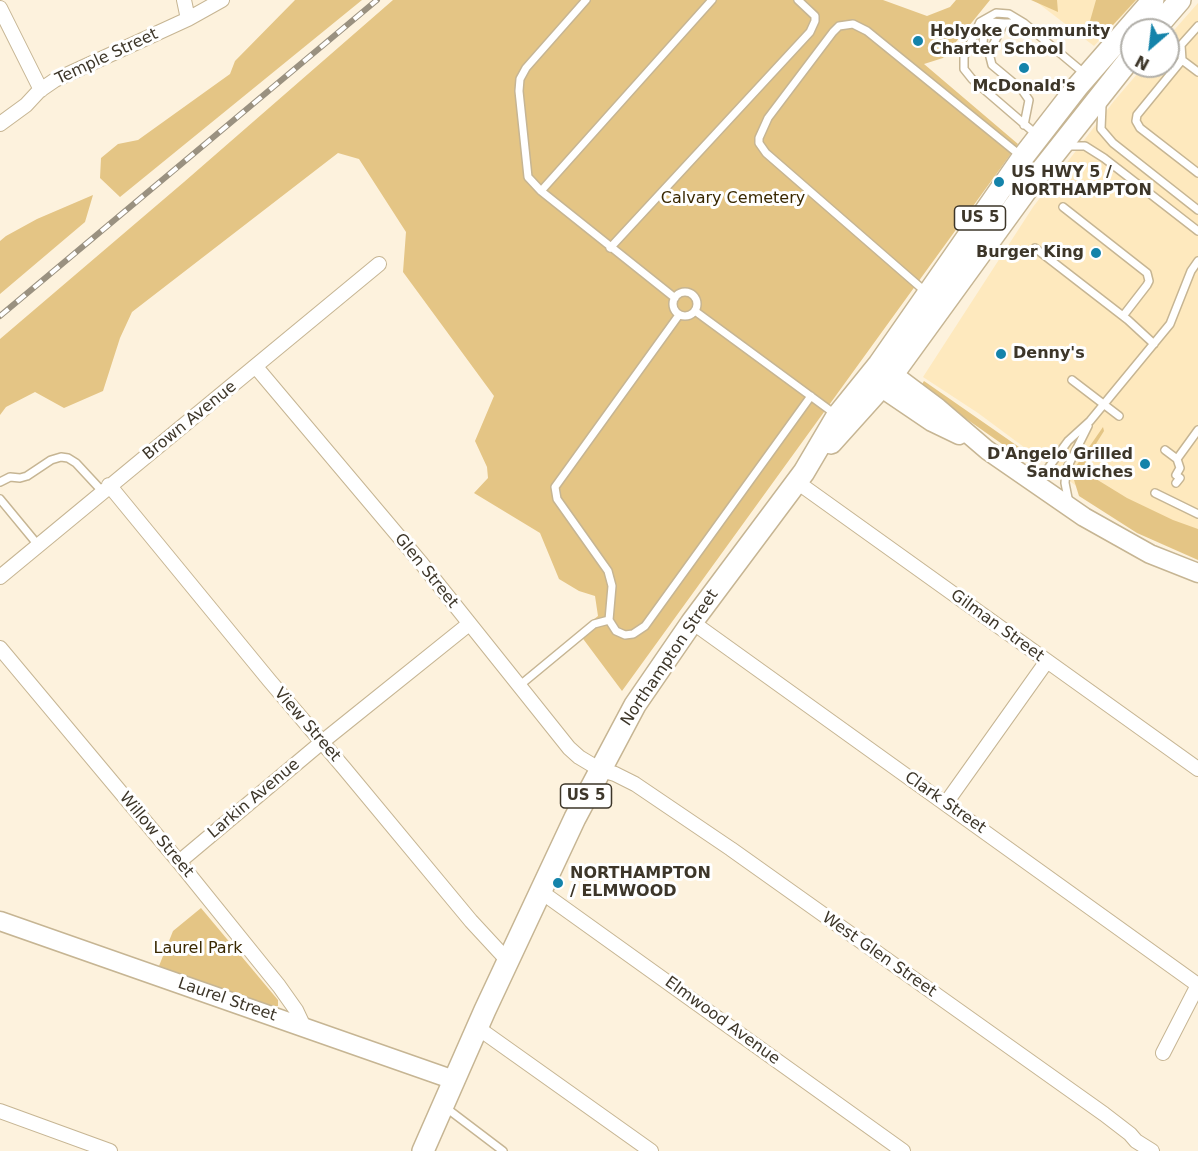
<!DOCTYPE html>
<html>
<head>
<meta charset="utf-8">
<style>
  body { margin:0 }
  #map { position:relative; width:1198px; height:1151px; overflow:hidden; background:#fdf2dd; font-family:"DejaVu Sans",sans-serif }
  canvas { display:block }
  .north { position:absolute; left:1120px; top:18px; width:60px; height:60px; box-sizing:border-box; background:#fff; border:2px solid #b1afa9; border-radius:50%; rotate:208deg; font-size:16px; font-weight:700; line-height:24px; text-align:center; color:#3d3629 }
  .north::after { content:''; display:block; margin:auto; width:21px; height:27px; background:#1483aa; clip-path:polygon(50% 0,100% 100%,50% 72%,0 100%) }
</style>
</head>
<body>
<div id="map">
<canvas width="1198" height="1151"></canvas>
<div class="north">N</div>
</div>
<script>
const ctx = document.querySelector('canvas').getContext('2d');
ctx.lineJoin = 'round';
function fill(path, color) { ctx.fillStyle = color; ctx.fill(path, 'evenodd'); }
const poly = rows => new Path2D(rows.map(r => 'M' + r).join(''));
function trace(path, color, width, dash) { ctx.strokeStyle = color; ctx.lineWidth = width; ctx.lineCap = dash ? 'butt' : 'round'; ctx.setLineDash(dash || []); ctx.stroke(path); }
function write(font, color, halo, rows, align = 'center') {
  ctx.font = font + ' "DejaVu Sans",sans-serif'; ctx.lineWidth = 6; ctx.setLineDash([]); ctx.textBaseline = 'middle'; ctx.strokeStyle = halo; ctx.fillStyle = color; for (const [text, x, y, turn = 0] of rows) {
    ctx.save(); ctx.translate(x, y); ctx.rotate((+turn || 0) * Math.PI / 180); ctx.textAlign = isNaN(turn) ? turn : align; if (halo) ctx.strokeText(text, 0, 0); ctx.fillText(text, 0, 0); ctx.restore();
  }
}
fill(poly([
  [1034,0,1137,0,1094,46],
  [1198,3,1198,551,1083,491,978,413,923,377,1033,207,1114,101,1144,66,1168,66,1168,37]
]), '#fee9be');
fill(poly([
  [295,0,362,0,120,197,100,178,101,158,118,144,138,140,230,74,235,61],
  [393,0,883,0,927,16,950,7,956,0,990,0,943,58,924,64,1018,144,622,691,578,632,598,616,595,596,579,591,559,579,540,533,474,493,488,478,487,467,475,441,494,396,403,272,406,232,359,159,338,153,132,312,120,338,103,391,64,408,35,392,6,407,0,415,0,339,184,182],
  [1031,0,1057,0,1058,12],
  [1096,0,1136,0,1112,26,1088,28],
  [93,195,85,222,0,294,0,241,6,236,37,219],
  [924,381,1029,454,1036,461,1022,458,948,406,924,387,922,384],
  [1103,427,1104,431,1089,455,1083,471,1127,498,1173,520,1198,529,1198,560,1137,533,1079,496,1074,480,1076,466],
  [201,908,278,1000,278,1006,269,1006,159,966,173,931]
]), '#e4c585');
const lane = poly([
  [586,0,526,68,520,79,519,91,528,177,541,191,675,298],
  [1021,23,1004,23,989,53,992,65,1022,90,1029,100,1024,125],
  [1198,26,1181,45,1182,60,1198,72],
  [989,53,983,44,984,30,991,22,1004,23],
  [1182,60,1137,115,1136,121,1140,128,1198,173],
  [1102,105,1101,129,1113,143,1198,210],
  [1037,135,972,79,964,69,964,57,980,22,996,13,1009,14,1024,23,1085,74],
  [1065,146,1085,146,1104,158,1198,231],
  [541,191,712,0],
  [1063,207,1147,273,1149,281,1147,285,1123,316],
  [610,248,810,32,815,21,815,16,798,0],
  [1035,248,1128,320,1154,344],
  '673 304a12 12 0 1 1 24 0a12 12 0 1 1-24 0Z',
  [927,293,766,153,759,143,759,138,768,118,833,32,839,26,853,24,867,31,1021,156],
  [695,311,835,414],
  [679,315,555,487,557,499,608,571,612,586,609,620,616,631,625,635,633,634,645,626,811,396],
  [1072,380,1119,416],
  [1165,450,1177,459,1198,430],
  [0,482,10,477,20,478,27,476,51,460,61,457,68,458,76,463,102,491],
  [1038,482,1068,441,1090,421,1170,324,1191,271,1198,261],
  [1176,483,1180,478,1176,475,1180,468,1177,459],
  [1155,493,1198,514],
  [0,499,38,545],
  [1069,503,1065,483,1066,470,1088,426],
  [519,686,594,624,609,620],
  [445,1107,503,1151]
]);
const street = poly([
  [184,0,188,19],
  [0,8,41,90],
  [0,124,26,105,39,91,55,80,188,19,222,0],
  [256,367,422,564,569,748,579,757,599,769,615,774,635,784,731,849,1104,1114,1130,1134,1136,1141,1152,1151],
  [797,482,1198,769],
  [109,485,269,680,344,768,471,921,508,961],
  [0,577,379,264],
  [692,622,1198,985],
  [0,648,179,862,279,986,296,1010,304,1027],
  [946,803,1047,661],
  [179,862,322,742,469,624],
  [540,891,903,1151],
  [478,1028,651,1151],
  [1163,1053,1198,985],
  [0,1111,110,1151]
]);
const secondary = poly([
  [882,366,938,408,987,450,1084,517,1150,554,1198,573],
  [870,380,932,422,959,435],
  [0,921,454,1080]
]);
const primary = poly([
  [1154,30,1180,0],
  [831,443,893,374,1033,181,1132,56],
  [423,1151,485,1010,575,818,635,705,692,622,804,472,837,416,879,364,1023,157,1078,86,1153,0]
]);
trace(lane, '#c6b593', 10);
trace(street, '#c6b593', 16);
trace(secondary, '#c6b593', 21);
trace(primary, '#c6b593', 24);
trace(lane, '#fff', 7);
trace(street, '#fff', 14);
trace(secondary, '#fff', 18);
trace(primary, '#fff', 21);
const rail = poly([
  [0,316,377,0]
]);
trace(rail, '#9a9180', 6);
trace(rail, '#fff', 4, [11]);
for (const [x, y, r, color] of [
  [918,41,6,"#1483aa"],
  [1024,68,6,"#1483aa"],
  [999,182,6,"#1483aa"],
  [1096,253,6,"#1483aa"],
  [1001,354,6,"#1483aa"],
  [1145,464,6,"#1483aa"],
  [558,883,6,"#1483aa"]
]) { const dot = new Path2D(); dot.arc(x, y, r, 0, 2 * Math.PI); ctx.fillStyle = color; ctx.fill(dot); trace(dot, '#fff', 2); }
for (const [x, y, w] of [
  [980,218,51],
  [586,796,51]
]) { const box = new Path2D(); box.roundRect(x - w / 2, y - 12, w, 24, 4.5); ctx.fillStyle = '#fff'; ctx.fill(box); trace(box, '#3d3629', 1.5); }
write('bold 15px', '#3d3629', null, [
  ["US 5",980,218],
  ["US 5",586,796]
]);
write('bold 16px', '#3d3629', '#fff', [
  ["Holyoke Community",930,32],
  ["Charter School",930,50],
  ["McDonald's",1024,87,"center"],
  ["US HWY 5 /",1011,173],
  ["NORTHAMPTON",1011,191],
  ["Burger King",1084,253,"right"],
  ["Denny's",1013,354],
  ["D'Angelo Grilled",1133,455,"right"],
  ["Sandwiches",1133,473,"right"],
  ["NORTHAMPTON",570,874],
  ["/ ELMWOOD",570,892]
], 'left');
write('16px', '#3d3629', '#fff', [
  ["Temple Street",107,57,-25],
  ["Brown Avenue",190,421,-39],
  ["Glen Street",426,571,51],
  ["Gilman Street",997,626,36],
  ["Northampton Street",670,658,-56],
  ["View Street",307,725,49],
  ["Larkin Avenue",254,799,-40],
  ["Clark Street",945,803,35],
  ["Willow Street",156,835,50],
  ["West Glen Street",879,955,35],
  ["Laurel Street",227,1000,19],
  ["Elmwood Avenue",722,1021,36]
]);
write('16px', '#392801', '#fff', [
  ["Calvary Cemetery",733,199],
  ["Laurel Park",198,949]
]);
</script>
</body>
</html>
